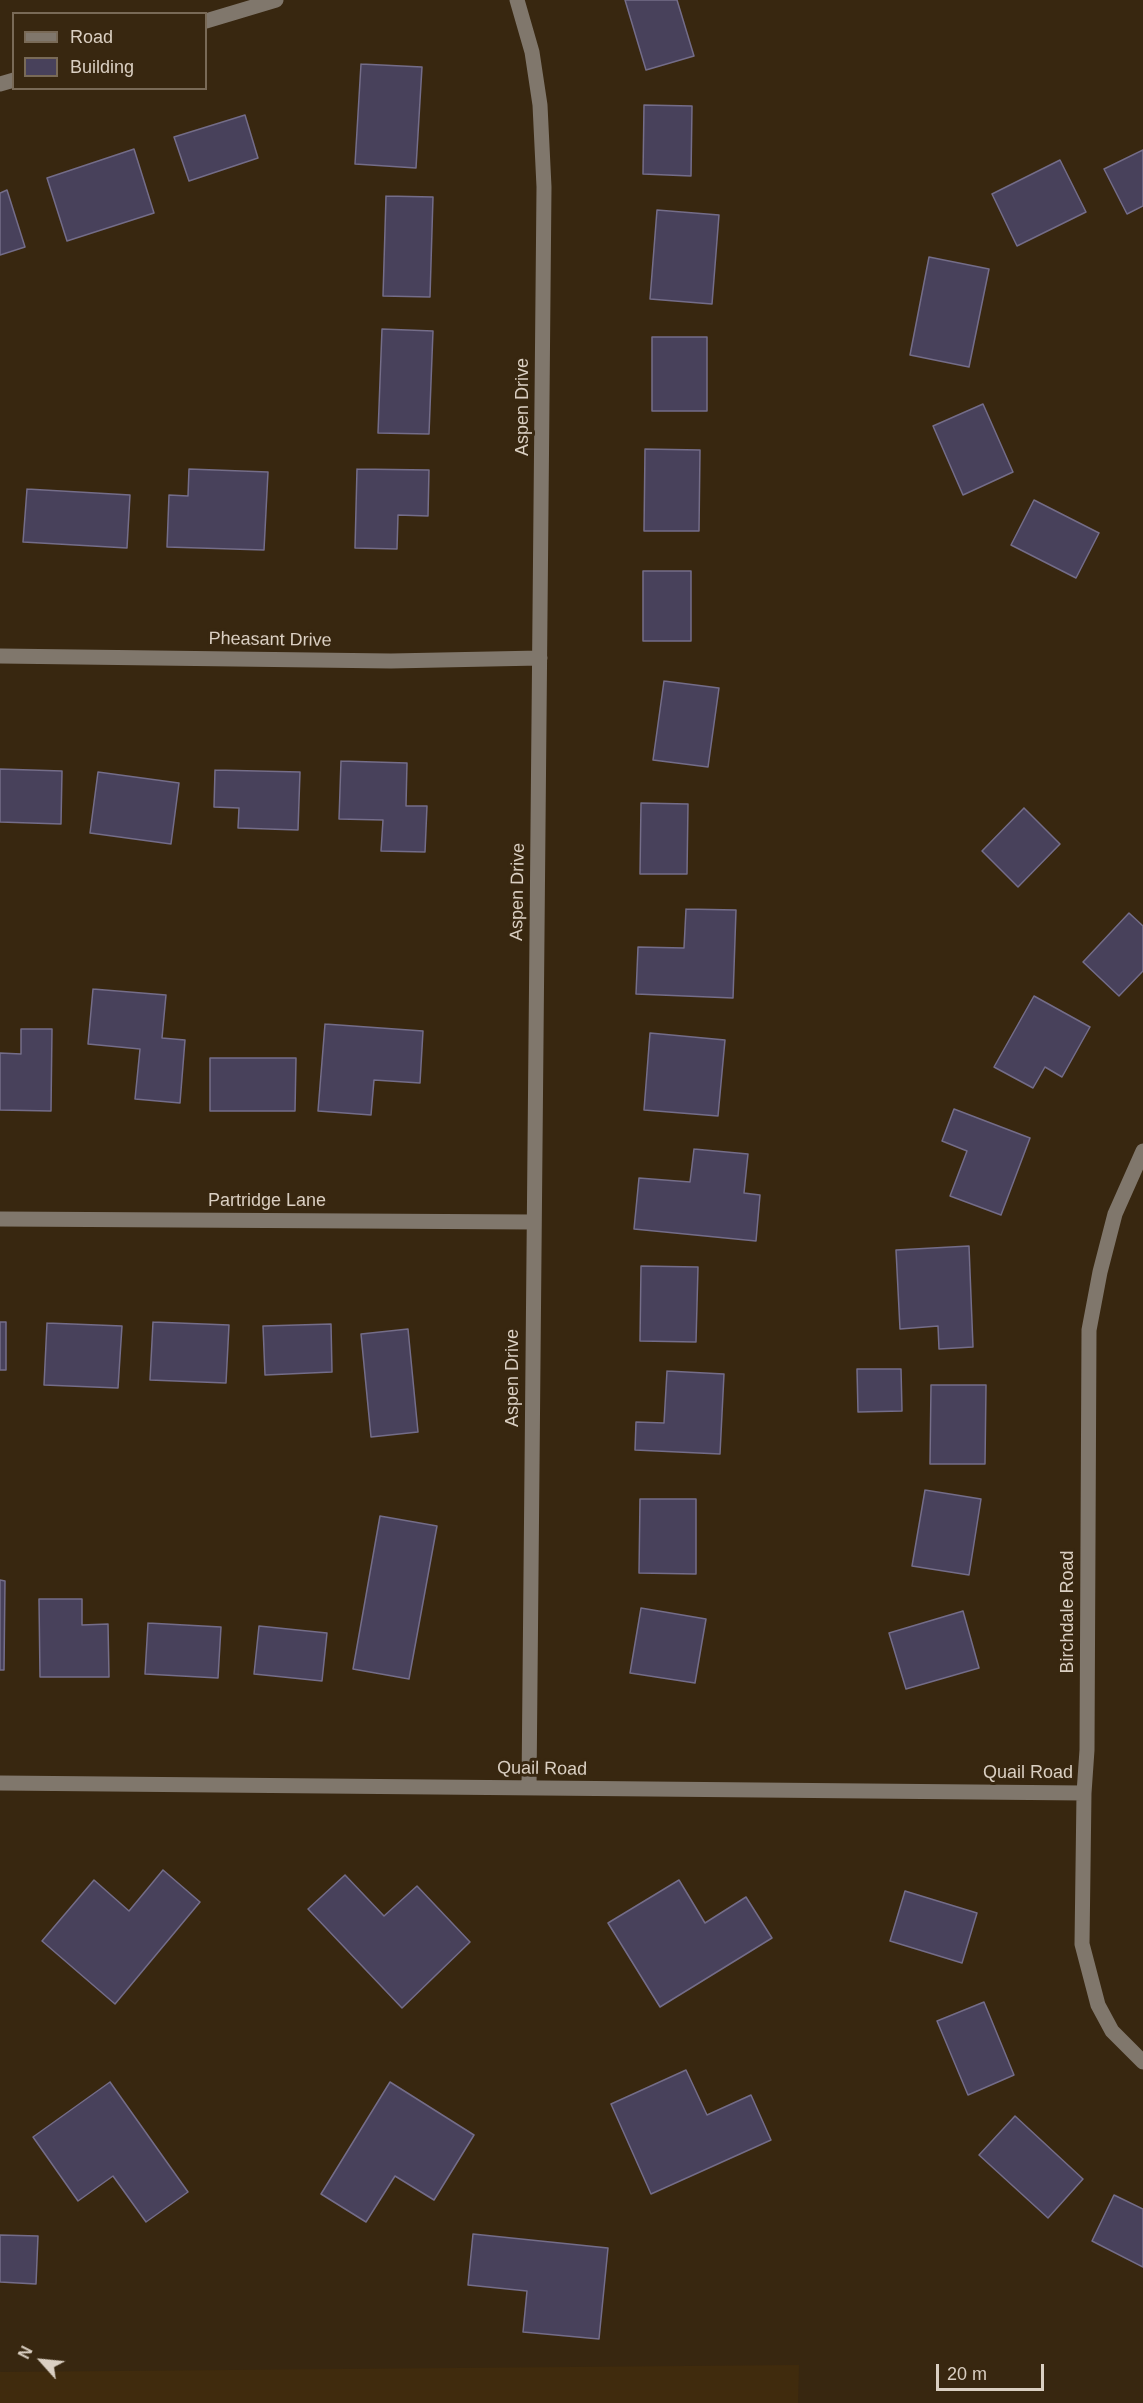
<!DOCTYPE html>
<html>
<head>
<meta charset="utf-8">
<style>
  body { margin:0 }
  #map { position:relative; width:1143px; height:2403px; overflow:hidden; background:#382710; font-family:Arial,sans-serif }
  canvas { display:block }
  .legend { position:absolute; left:12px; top:12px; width:195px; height:78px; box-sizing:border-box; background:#382710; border:2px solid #796a57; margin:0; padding:8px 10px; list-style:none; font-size:18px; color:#dacfc2 }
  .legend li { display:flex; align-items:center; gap:12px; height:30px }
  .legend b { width:30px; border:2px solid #796a57 }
  .north { position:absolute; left:12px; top:2331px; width:60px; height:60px; -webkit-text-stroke:4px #382710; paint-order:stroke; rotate:297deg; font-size:16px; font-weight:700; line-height:24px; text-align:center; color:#dacfc2 }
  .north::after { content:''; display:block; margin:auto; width:21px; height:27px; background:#dacfc2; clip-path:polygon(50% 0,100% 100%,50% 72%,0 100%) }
  .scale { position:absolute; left:936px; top:2364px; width:108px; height:27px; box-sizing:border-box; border:3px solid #dacfc2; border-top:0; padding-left:8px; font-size:18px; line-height:21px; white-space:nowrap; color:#dacfc2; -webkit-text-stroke:4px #382710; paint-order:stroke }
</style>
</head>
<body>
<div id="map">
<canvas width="1143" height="2403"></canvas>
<ul class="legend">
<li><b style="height:8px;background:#80776c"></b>Road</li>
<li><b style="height:16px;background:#48415b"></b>Building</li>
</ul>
<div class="north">N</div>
<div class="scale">20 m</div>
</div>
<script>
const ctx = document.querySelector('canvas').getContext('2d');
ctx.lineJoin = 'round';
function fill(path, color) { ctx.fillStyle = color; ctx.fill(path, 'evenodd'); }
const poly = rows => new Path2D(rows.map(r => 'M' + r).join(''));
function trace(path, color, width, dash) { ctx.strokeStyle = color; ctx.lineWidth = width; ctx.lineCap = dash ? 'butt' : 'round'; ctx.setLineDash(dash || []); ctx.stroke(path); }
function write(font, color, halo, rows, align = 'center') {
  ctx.font = font + ' Arial,sans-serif'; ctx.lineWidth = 6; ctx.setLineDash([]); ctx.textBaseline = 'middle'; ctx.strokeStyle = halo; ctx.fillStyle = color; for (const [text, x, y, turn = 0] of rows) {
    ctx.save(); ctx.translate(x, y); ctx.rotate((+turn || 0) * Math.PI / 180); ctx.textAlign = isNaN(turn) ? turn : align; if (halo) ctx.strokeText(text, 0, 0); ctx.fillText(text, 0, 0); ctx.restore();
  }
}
fill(poly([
  [799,2365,798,2403,0,2403,0,2372]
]), '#402b0d');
const building = poly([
  [625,0,677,0,694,56,646,70,625,0],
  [361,64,422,67,416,168,355,164,361,64],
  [644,105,692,106,691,176,643,174,644,105],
  [245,115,258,158,189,181,174,137,245,115],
  [134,149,154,213,67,241,47,178,134,149],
  [1143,150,1143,206,1127,214,1104,169,1143,150],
  [1060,160,1086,212,1017,246,992,194,1060,160],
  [7,190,25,247,0,255,0,193,7,190],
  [386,196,433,197,430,297,383,296,386,196],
  [657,210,719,215,712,304,650,299,657,210],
  [929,257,989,269,969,367,910,355,929,257],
  [382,329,433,331,429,434,378,433,382,329],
  [652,337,707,337,707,411,652,411,652,337],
  [983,404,1013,472,963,495,933,426,983,404],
  [645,449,700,450,699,531,644,531,645,449],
  [189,469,268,472,264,550,167,547,169,495,188,496,189,469],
  [357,469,429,470,428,516,398,515,397,549,355,548,357,469],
  [27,489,130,495,127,548,23,542,27,489],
  [1034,500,1099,533,1076,578,1011,545,1034,500],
  [643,571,691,571,691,641,643,641,643,571],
  [664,681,719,688,708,767,653,760,664,681],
  [341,761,407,763,406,806,427,806,425,852,381,851,383,820,339,819,341,761],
  [0,769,62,771,61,824,0,822,0,769],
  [215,770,300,772,298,830,238,828,239,808,214,807,215,770],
  [98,772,179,783,171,844,90,833,98,772],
  [641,803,688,804,687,874,640,874,641,803],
  [1024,808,1060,844,1018,887,982,851,1024,808],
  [686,909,736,910,733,998,636,994,638,947,684,948,686,909],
  [1129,913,1143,926,1143,971,1119,996,1083,962,1129,913],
  [93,989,166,995,162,1038,185,1040,180,1103,135,1099,140,1049,88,1044,93,989],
  [1034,996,1090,1027,1062,1077,1045,1067,1033,1088,994,1067,1034,996],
  [325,1024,423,1031,420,1083,374,1080,371,1115,318,1111,325,1024],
  [21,1029,52,1029,51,1111,0,1110,0,1053,21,1054,21,1029],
  [650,1033,725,1040,718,1116,644,1110,650,1033],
  [210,1058,296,1058,295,1111,210,1111,210,1058],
  [954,1109,1030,1138,1001,1215,950,1196,967,1151,942,1141,954,1109],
  [694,1149,748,1154,744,1193,760,1195,756,1241,634,1229,639,1178,690,1182,694,1149],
  [969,1246,973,1347,939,1349,938,1326,900,1329,896,1250,969,1246],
  [641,1266,698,1267,696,1342,640,1341,641,1266],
  [0,1322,6,1322,6,1370,0,1370,0,1322],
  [153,1322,229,1325,226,1383,150,1380,153,1322],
  [47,1323,122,1326,118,1388,44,1385,47,1323],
  [331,1324,332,1372,265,1375,263,1326,331,1324],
  [408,1329,418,1432,371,1437,361,1334,408,1329],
  [857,1369,901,1369,902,1411,858,1412,857,1369],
  [667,1371,724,1374,720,1454,635,1450,636,1422,664,1423,667,1371],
  [931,1385,986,1385,985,1464,930,1464,931,1385],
  [925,1490,981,1499,969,1575,912,1566,925,1490],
  [640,1499,696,1499,696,1574,639,1573,640,1499],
  [380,1516,437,1526,409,1679,353,1669,380,1516],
  [0,1580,5,1581,4,1670,0,1670,0,1580],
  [39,1599,82,1599,82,1625,108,1624,109,1677,40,1677,39,1599],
  [641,1608,706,1619,695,1683,630,1673,641,1608],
  [963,1611,979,1668,906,1689,889,1633,963,1611],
  [148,1623,221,1627,218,1678,145,1674,148,1623],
  [259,1626,327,1633,322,1681,254,1674,259,1626],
  [163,1870,200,1902,115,2004,42,1941,94,1880,129,1911,163,1870],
  [345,1875,384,1916,417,1886,470,1942,402,2008,308,1909,345,1875],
  [679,1880,705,1923,746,1897,772,1938,660,2007,608,1923,679,1880],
  [905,1891,977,1913,962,1963,890,1941,905,1891],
  [984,2002,1014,2075,968,2095,937,2021,984,2002],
  [686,2070,707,2115,751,2095,771,2140,651,2194,611,2104,686,2070],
  [110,2082,188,2192,146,2222,113,2176,78,2201,33,2137,110,2082],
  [390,2082,474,2135,434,2200,395,2176,366,2222,321,2194,390,2082],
  [1015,2116,1083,2179,1048,2218,979,2155,1015,2116],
  [1114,2195,1143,2209,1143,2267,1092,2241,1114,2195],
  [473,2234,608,2248,599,2339,523,2332,527,2291,468,2285,473,2234],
  [0,2235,38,2236,36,2284,0,2282,0,2235]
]);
fill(building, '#48415b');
trace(building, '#746d89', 1.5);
trace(poly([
  [517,0,532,52,540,105,544,187,529,1788],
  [206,21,276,0],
  [0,84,14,80],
  [0,656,391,661,540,658],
  [1143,1151,1115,1214,1100,1272,1089,1330,1087,1750,1084,1793,1082,1944,1098,2005,1112,2031,1143,2062],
  [0,1219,533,1222],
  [0,1783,1084,1793]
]), '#80776c', 15);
write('18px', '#dacfc2', '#382710', [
  ["Aspen Drive",523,407,-90],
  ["Pheasant Drive",270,640,1],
  ["Aspen Drive",518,892,-89],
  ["Partridge Lane",267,1201],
  ["Aspen Drive",513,1378,-90],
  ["Birchdale Road",1068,1612,-90],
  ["Quail Road",542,1769,1],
  ["Quail Road",1028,1773]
]);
</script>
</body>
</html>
